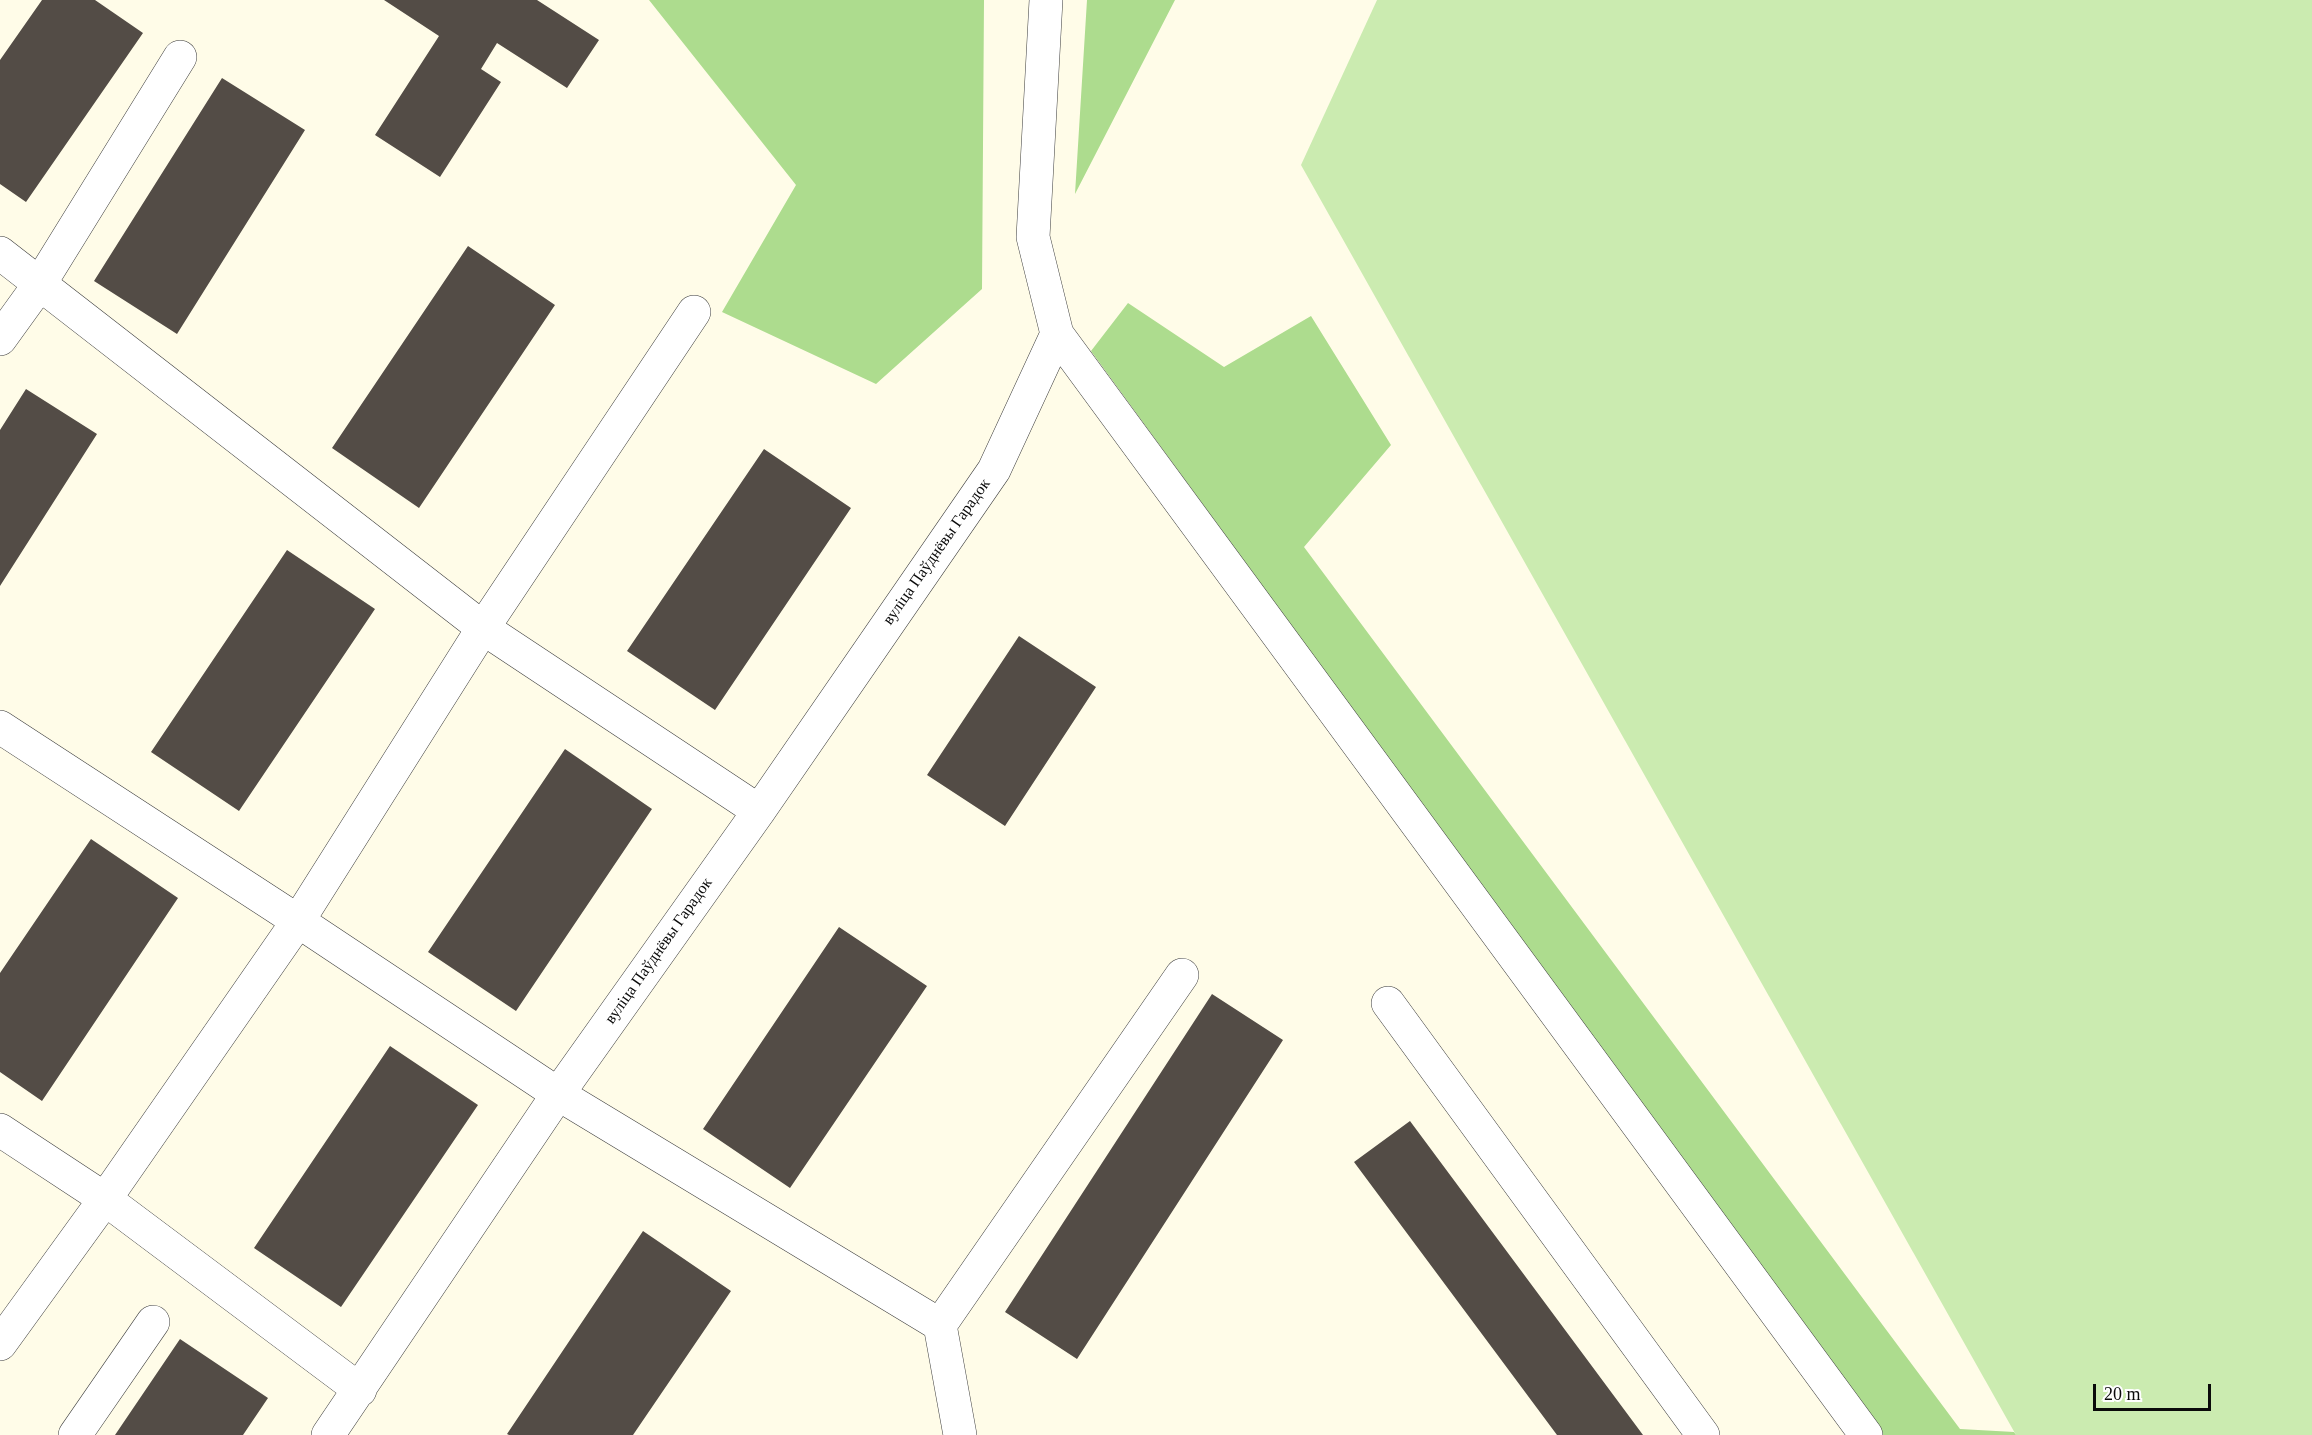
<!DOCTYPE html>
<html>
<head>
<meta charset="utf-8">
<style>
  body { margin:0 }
  #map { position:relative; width:2312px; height:1435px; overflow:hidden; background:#fffce8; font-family:Georgia,serif }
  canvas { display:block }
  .scale { position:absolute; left:2093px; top:1384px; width:118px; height:27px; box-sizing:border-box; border:3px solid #0a0a0a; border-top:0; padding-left:8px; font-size:18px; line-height:21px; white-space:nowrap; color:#0a0a0a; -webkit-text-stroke:4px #fff; paint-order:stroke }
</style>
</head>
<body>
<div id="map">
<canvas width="2312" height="1435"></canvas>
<div class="scale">20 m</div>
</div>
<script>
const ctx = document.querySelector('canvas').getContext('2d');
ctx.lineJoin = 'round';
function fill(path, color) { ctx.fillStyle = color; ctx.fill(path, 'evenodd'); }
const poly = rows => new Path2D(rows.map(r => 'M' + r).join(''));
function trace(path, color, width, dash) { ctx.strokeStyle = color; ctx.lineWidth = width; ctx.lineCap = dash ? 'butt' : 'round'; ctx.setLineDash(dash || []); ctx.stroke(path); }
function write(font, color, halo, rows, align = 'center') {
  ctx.font = font + ' Georgia,serif'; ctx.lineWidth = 6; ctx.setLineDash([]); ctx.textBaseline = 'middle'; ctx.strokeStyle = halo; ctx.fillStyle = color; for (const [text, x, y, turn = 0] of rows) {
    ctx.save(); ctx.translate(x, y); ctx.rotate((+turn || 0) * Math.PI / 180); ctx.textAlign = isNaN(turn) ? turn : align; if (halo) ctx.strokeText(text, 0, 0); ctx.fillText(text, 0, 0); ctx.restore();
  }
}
fill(poly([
  [1377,0,2312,0,2312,1435,2016,1435,1301,165]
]), '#cbebb0');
fill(poly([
  [649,0,984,0,982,289,876,384,722,312,796,185],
  [1087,0,1175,0,1075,194],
  [1128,303,1224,367,1311,316,1391,445,1304,547,1960,1429,2014,1432,2016,1435,1881,1435,1091,351]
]), '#addc8e');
fill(poly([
  [42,0,95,0,143,33,26,202,0,184,0,60],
  [384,0,537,0,599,40,567,88,497,43,481,69,501,82,440,177,375,135,439,36],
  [222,78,305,130,177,334,94,281],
  [468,246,555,305,419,508,332,448],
  [26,389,97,434,0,586,0,430],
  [764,449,851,508,715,710,627,651],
  [287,550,375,609,239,811,151,752],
  [1019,636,1096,687,1005,826,927,775],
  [565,749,652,809,516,1011,428,952],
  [91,839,178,898,42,1101,0,1072,0,973],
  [839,927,927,986,790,1188,703,1129],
  [1212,994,1283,1040,1077,1359,1005,1312],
  [390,1046,478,1105,341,1307,254,1248],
  [1410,1121,1643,1435,1557,1435,1354,1162],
  [643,1231,731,1291,633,1435,509,1435,507,1434],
  [180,1339,268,1398,243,1435,115,1435]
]), '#534c46');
const minor = poly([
  [0,253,483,628,759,811],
  [1057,334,1866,1435],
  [0,339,39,285,180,57],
  [0,727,298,921,558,1094,940,1325],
  [1388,1003,1703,1435],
  [0,1130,105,1199,360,1390],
  [0,1344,105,1199,298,921,483,628,694,312],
  [75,1435,153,1322],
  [328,1435,558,1094,759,811,994,470,1057,334,1033,237,1046,0],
  [960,1435,940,1325,1182,975]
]);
trace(minor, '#3d3d3d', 34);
trace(minor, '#fff', 33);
write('16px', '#0a0a0a', '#fff', [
  ["вуліца Паўднёвы Гарадок",937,552,-55],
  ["вуліца Паўднёвы Гарадок",659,951,-55]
]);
</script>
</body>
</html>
